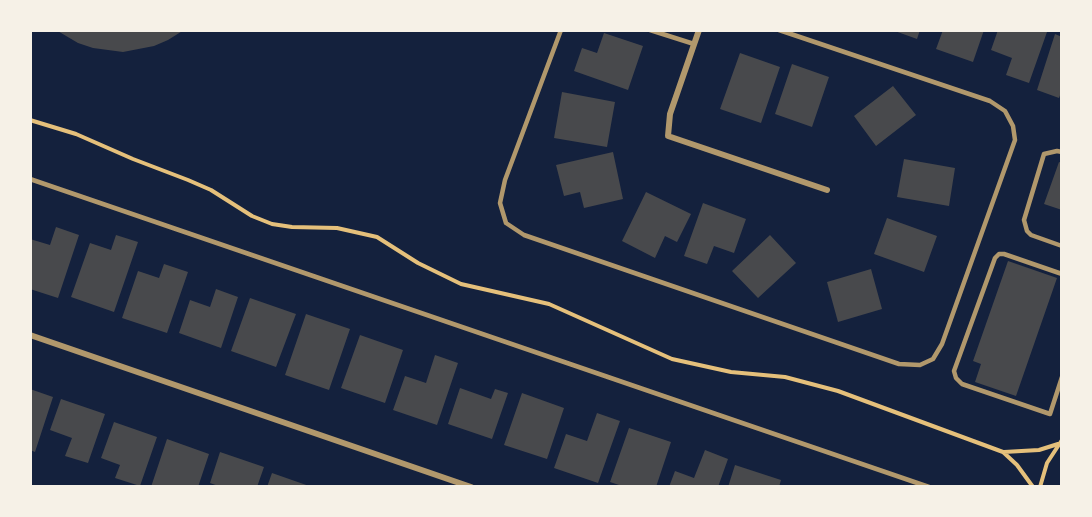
<!DOCTYPE html>
<html>
<head>
<meta charset="utf-8">
<style>
  body { margin:0 }
  #map { position:relative; width:1092px; height:517px; overflow:hidden; background:#14213d; font-family:"Open Sans",sans-serif }
  canvas { display:block }
  .frame { position:absolute; inset:0; border:32px solid #f6f1e7; pointer-events:none }
</style>
</head>
<body>
<div id="map">
<canvas width="1092" height="517"></canvas>
<div class="frame"></div>
</div>
<script>
const ctx = document.querySelector('canvas').getContext('2d');
ctx.lineJoin = 'round';
function fill(path, color) { ctx.fillStyle = color; ctx.fill(path, 'evenodd'); }
const poly = rows => new Path2D(rows.map(r => 'M' + r).join(''));
function trace(path, color, width, dash) { ctx.strokeStyle = color; ctx.lineWidth = width; ctx.lineCap = dash ? 'butt' : 'round'; ctx.setLineDash(dash || []); ctx.stroke(path); }
fill(poly([
  [56,30,184,30,168,40,154,46,123,52,93,48,78,43],
  [892,30,920,30,917,39],
  [943,30,984,30,973,62,936,49],
  [998,30,1047,32,1029,83,1006,75,1012,58,991,50],
  [604,33,643,46,628,90,574,71,582,48,597,53],
  [1055,34,1062,37,1062,90,1059,98,1037,90],
  [740,53,780,67,761,123,720,109],
  [792,64,829,77,812,127,775,114],
  [893,86,916,115,876,146,854,116],
  [562,92,615,102,607,147,554,138],
  [613,152,623,199,584,208,580,192,564,196,556,165],
  [904,159,955,168,949,206,897,197],
  [1059,162,1062,163,1062,210,1044,204],
  [646,192,691,214,677,242,665,236,655,258,622,241],
  [703,203,746,219,734,253,714,246,707,264,684,256],
  [887,218,937,236,924,272,874,254],
  [56,227,79,235,58,298,30,289,30,239,50,245],
  [116,235,138,242,114,312,71,297,90,243,111,250],
  [770,235,796,263,758,298,732,271],
  [1008,261,1057,278,1016,396,975,382,981,364,973,361],
  [164,264,188,272,167,333,122,318,138,271,159,278],
  [871,269,882,309,838,322,827,282],
  [216,289,238,297,221,348,179,333,190,300,210,307],
  [250,298,296,314,276,367,231,351],
  [306,314,350,329,329,390,285,375],
  [360,335,403,350,385,403,341,388],
  [435,355,458,363,437,425,393,410,405,376,426,383],
  [460,388,491,399,495,389,508,393,492,439,448,424],
  [30,389,53,397,35,452,30,450],
  [522,393,564,408,547,459,504,445],
  [61,399,105,414,88,463,65,456,72,438,50,430],
  [597,413,620,421,598,483,554,468,566,434,587,441],
  [114,422,157,437,140,486,115,478,120,465,101,458],
  [629,428,671,442,656,487,625,487,610,482],
  [167,439,209,454,198,487,151,487],
  [705,450,728,459,718,487,669,487,675,471,694,478],
  [220,452,264,467,257,487,221,487,210,483],
  [735,465,781,480,779,487,728,487],
  [272,473,312,487,267,487]
]), '#48494c');
trace(poly([
  [30,120,76,134,133,159,188,180,211,190,252,216,272,224,292,227,337,228,377,237,418,263,461,284,549,304,672,359,731,372,785,377,838,391,1003,452,1017,465,1033,487],
  [1004,452,1039,450,1058,444],
  [1040,487,1047,463,1062,440]
]), '#e5c07b', 4);
trace(poly([
  [561,30,505,180,500,203,506,223,524,235,899,364,920,365,933,359,942,344,1015,140,1013,126,1005,111,990,101,779,30],
  [650,30,694,44],
  [1062,152,1057,151,1044,154,1024,220,1027,231,1031,235,1062,246],
  [30,179,929,487],
  [1062,274,1004,254,999,254,995,258,954,371,956,378,962,384,1050,414,1062,377]
]), '#b1986c', 4.5);
trace(poly([
  [699,30,670,114,668,136,827,190],
  [30,335,471,487]
]), '#b1986c', 6);
</script>
</body>
</html>
